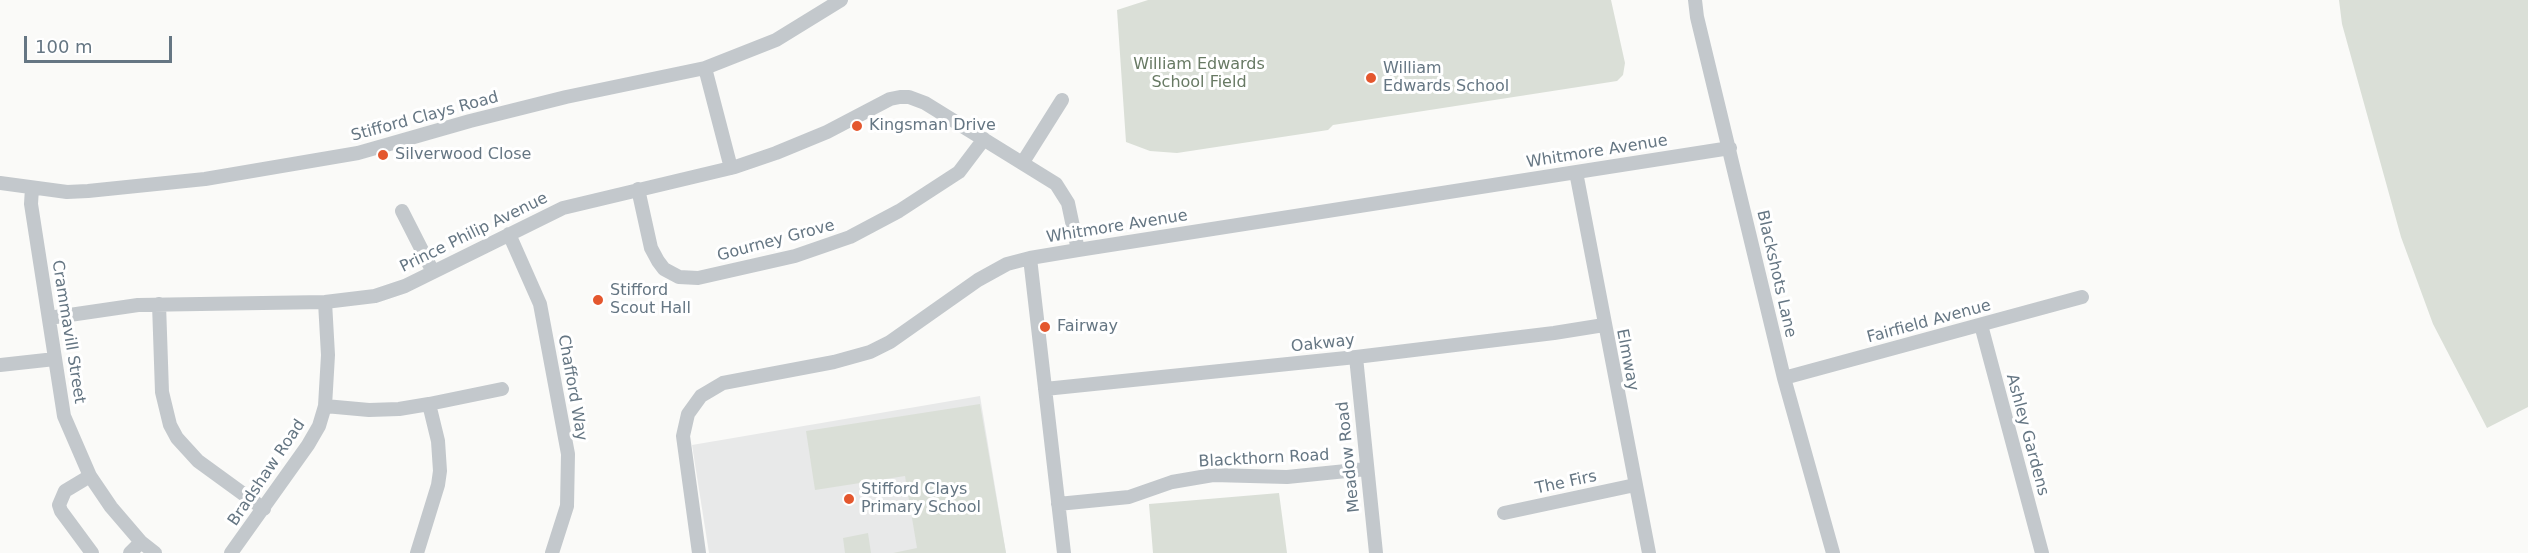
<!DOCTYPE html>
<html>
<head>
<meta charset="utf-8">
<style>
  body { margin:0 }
  #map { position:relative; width:2528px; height:553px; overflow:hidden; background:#fafaf8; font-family:"DejaVu Sans",sans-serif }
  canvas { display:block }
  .scale { position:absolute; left:24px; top:36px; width:148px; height:27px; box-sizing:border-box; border:3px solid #657683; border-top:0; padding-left:8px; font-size:18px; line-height:21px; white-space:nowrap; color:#657683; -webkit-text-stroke:4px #fff; paint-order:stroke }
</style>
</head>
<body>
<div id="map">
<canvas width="2528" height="553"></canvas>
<div class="scale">100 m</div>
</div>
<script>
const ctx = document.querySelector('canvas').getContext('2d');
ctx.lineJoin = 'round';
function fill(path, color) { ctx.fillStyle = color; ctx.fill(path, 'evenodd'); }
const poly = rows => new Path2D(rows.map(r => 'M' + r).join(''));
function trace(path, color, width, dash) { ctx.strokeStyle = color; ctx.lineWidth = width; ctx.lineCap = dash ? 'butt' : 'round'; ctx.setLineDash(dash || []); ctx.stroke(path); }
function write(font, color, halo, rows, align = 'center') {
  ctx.font = font + ' "DejaVu Sans",sans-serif'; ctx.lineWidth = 6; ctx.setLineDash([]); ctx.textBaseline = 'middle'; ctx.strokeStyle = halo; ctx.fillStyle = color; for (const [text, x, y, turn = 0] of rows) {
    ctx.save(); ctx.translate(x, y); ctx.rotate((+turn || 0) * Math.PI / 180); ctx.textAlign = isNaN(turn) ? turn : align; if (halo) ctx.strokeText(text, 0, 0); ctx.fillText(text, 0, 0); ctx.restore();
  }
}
fill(poly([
  [980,396,1006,553,709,553,692,445]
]), '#e8e9e9');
fill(poly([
  [1148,0,1611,0,1625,63,1623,75,1617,81,1333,125,1328,130,1177,153,1150,151,1126,142,1117,10],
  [2339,0,2528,0,2528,407,2487,428,2433,324,2401,237,2342,24],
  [980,404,1006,553,893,553,917,548,905,476,815,490,806,431],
  [1279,493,1287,553,1153,553,1149,504],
  [868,533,871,553,845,553,843,538]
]), '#dadfd7');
trace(poly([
  [1695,0,1697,17,1784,378,1833,553],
  [705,68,731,168],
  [1023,162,1062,100],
  [1576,172,1649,553],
  [0,183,67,192,88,191,205,179,358,153,470,121,566,97,705,68,776,40,841,0],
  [32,188,31,204,64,416,90,476,111,507,141,542,155,553],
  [638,189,651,248,658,261,664,269,679,277,698,278,795,256,850,237,899,211,959,172,984,139],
  [402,211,433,272],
  [509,234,540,304,568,454,567,506,552,553],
  [1030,258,1064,553],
  [159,304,162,392,170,425,177,438,198,461,264,509],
  [49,318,138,305,325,302,375,296,405,286,563,208,735,167,776,153,827,132,890,99,900,97,909,97,925,103,1056,184,1068,203,1078,250],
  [1981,325,2042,553],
  [1356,357,1376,553],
  [0,365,55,359],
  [1784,378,2082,297],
  [1045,389,1356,357,1554,333,1604,325],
  [429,404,502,389],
  [325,406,369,410,399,409,429,404,438,441,440,471,438,485,417,553],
  [90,476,65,491,59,505,61,511,92,553],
  [1058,504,1129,497,1172,482,1213,475,1287,477,1366,469],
  [1504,513,1635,485],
  [130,553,141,542],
  [231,553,308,445,319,426,325,406,328,355,325,302],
  [699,553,683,436,688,414,701,396,723,383,834,362,870,352,890,342,978,280,1007,264,1030,258,1078,250,1730,148]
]), '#c3c8cc', 14);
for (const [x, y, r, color] of [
  [1371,78,6,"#e4572e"],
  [857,126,6,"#e4572e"],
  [383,155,6,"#e4572e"],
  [598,300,6,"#e4572e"],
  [1045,327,6,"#e4572e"],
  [849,499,6,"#e4572e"]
]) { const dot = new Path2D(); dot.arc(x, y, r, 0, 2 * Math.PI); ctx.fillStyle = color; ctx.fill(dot); trace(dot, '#fff', 2); }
write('16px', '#687a64', '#fff', [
  ["William Edwards",1199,65],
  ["School Field",1199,83]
]);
write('16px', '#657683', '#fff', [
  ["William",1383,69],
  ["Edwards School",1383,87],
  ["Kingsman Drive",869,126],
  ["Silverwood Close",395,155],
  ["Stifford",610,291],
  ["Scout Hall",610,309],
  ["Fairway",1057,327],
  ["Stifford Clays",861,490],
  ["Primary School",861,508]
], 'left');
write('16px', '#657683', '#fff', [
  ["Stifford Clays Road",425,117,-15],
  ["Whitmore Avenue",1597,152,-9],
  ["Whitmore Avenue",1117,227,-9],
  ["Prince Philip Avenue",474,233,-26],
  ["Gourney Grove",776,241,-15],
  ["Blackshots Lane",1776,274,77],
  ["Fairfield Avenue",1929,322,-15],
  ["Crammavill Street",68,332,81],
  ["Oakway",1323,344,-6],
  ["Elmway",1627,360,79],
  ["Chafford Way",572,388,80],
  ["Ashley Gardens",2027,435,75],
  ["Meadow Road",1349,457,-96],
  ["Blackthorn Road",1264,459,-3],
  ["Bradshaw Road",267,473,-56],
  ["The Firs",1566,483,-12]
]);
</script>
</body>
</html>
